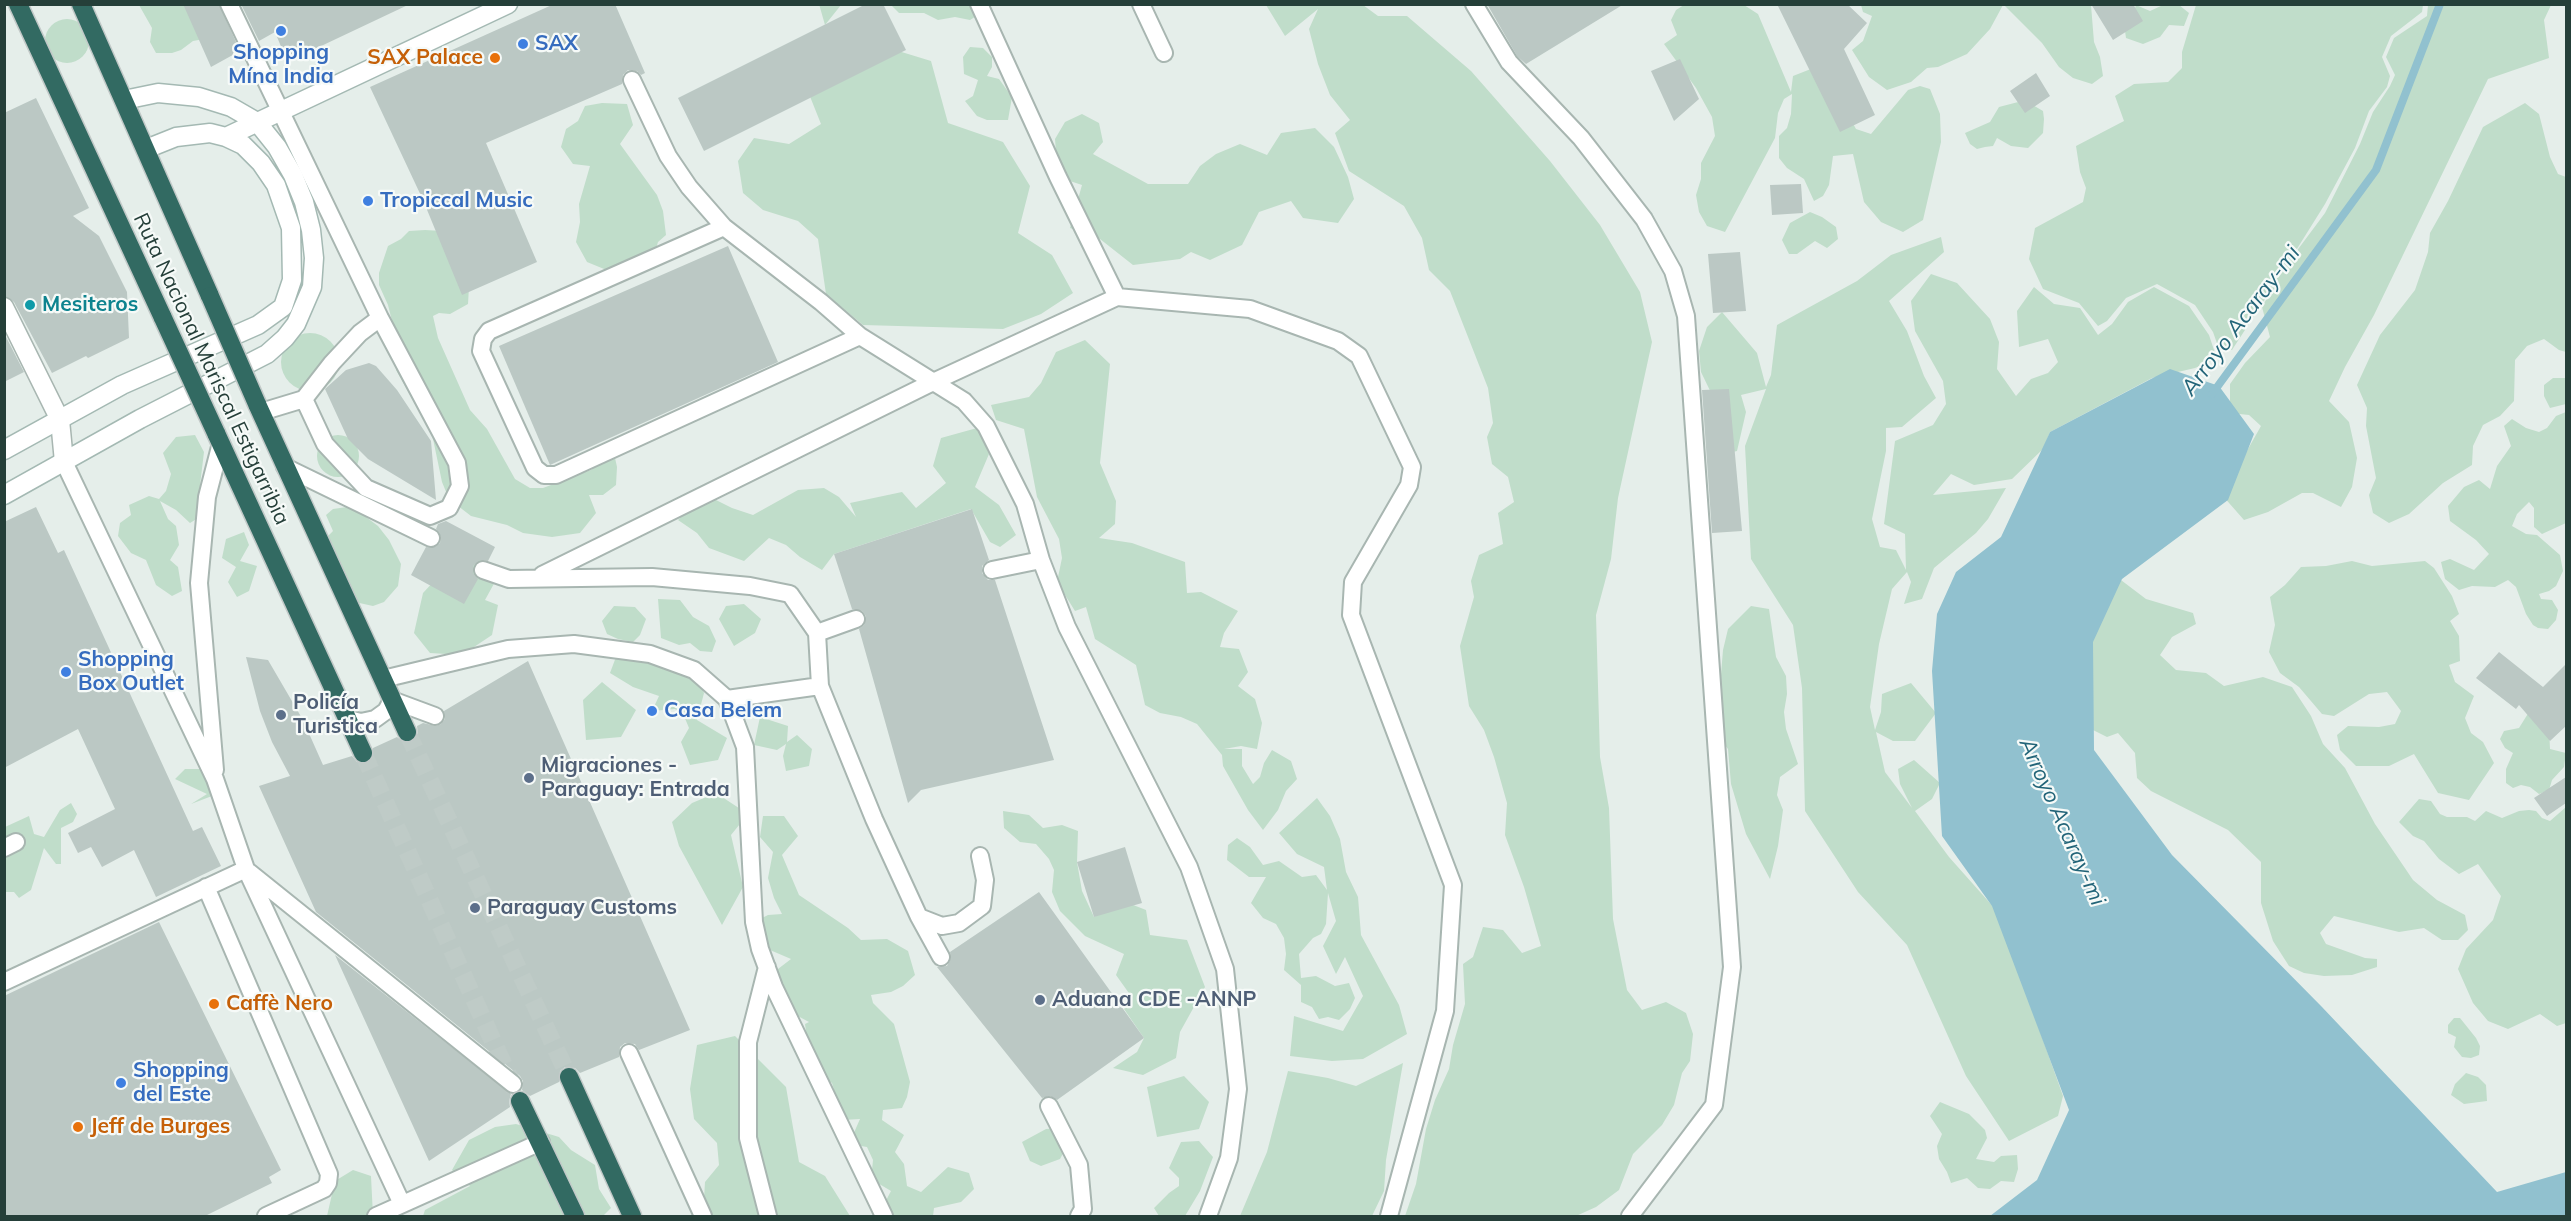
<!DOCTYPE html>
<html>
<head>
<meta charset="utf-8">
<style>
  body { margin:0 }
  #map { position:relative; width:2571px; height:1221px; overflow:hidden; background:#e5eeea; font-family:Mulish,sans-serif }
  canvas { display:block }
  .frame { position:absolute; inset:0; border:6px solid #253f39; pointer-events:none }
</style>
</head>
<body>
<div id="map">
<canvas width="2571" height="1221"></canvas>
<div class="frame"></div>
</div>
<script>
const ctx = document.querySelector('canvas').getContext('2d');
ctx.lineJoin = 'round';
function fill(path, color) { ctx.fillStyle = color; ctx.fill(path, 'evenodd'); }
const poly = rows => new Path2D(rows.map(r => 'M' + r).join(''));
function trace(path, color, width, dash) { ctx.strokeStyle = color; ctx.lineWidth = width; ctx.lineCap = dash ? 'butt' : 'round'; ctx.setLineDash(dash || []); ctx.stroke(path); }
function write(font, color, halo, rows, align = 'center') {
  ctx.font = font + ' Mulish,sans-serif'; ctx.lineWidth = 4.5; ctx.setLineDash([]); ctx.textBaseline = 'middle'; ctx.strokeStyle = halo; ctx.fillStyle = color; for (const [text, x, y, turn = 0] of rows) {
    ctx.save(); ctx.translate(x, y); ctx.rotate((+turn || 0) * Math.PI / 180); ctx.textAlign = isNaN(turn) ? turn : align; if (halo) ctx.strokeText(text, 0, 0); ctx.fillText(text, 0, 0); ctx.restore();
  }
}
fill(poly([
  [819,4,841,5,825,25],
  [139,5,194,5,204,39,193,41,181,50,172,53,156,53,150,42,152,28],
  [891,5,983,5,981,13,970,20,955,17,938,20,924,13,899,13],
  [1266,5,1363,5,1378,16,1407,16,1471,71,1550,161,1600,225,1640,292,1652,342,1618,498,1611,559,1596,615,1600,757,1609,808,1613,919,1627,990,1642,1010,1666,1002,1686,1013,1693,1034,1690,1061,1682,1073,1674,1105,1662,1125,1633,1154,1619,1190,1596,1207,1576,1216,1405,1216,1416,1184,1426,1129,1435,1100,1449,1069,1453,1045,1465,1004,1463,964,1473,957,1483,927,1503,930,1522,953,1541,946,1524,887,1505,835,1507,803,1494,757,1484,730,1469,706,1460,646,1474,597,1471,581,1479,555,1503,544,1498,513,1514,502,1508,477,1492,464,1487,437,1493,423,1488,388,1450,291,1429,270,1422,238,1404,206,1349,171,1335,133,1350,120,1330,95,1318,64,1309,29,1318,9,1285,36],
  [1684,5,1744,5,1758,14,1791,92,1793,76,1821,65,1856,129,1871,134,1908,90,1920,86,1930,89,1940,114,1941,142,1923,220,1903,232,1881,222,1864,202,1853,154,1833,156,1829,185,1823,196,1814,201,1804,179,1787,168,1779,158,1779,136,1787,128,1791,114,1792,94,1784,99,1778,113,1775,138,1725,232,1707,226,1699,212,1696,195,1701,179,1701,163,1715,136,1712,117,1696,88,1664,44,1677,35,1671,20,1676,10],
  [1861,5,1861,4,2003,5,1990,29,1967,54,1938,67,1927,68,1911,82,1887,90,1869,77,1852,50,1863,41,1872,16,1863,12],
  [2004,5,2091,5,2094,42,2100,57,2103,76,2092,84,2073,78,2059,67,2042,43],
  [2136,5,2150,11,2163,5,2179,5,2189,13,2184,26,2169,25,2160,37,2143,44,2126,38,2124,24,2133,15],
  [2196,5,2423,5,2422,12,2391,36,2382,57,2390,76,2387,87,2369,111,2355,148,2325,204,2290,260,2325,213,2360,144,2373,112,2390,86,2395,75,2386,57,2394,38,2427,16,2428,5,2551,5,2544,20,2549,58,2488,79,2374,315,2345,367,2329,401,2349,422,2357,458,2352,487,2341,507,2313,493,2302,493,2268,512,2244,520,2222,495,2261,426,2249,415,2230,413,2230,384,2245,363,2270,337,2262,307,2278,279,2232,350,2219,349,2213,332,2195,305,2157,284,2126,298,2107,321,2098,326,2079,303,2043,289,2029,259,2035,228,2083,202,2086,188,2080,172,2076,146,2124,121,2115,96,2134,84,2168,82,2182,68,2182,52],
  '45 41a22 22 0 1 1 44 0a22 22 0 1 1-44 0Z',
  [882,46,931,61,948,123,1003,142,1030,186,1018,233,1052,255,1073,293,1041,314,1003,329,863,325,826,294,818,239,798,221,763,210,743,193,738,161,754,138,789,144,821,124,807,89],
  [970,47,983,48,992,57,992,67,987,76,999,79,1012,97,1008,120,987,120,977,116,965,101,973,96,978,80,964,74,963,57],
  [2022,101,2031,104,2043,111,2044,119,2043,133,2028,148,2011,146,1997,138,1993,146,1985,147,1977,149,1970,144,1965,133,1990,122,1999,107],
  [602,103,627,104,633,125,620,144,657,195,663,211,666,235,658,242,655,252,609,271,587,262,576,242,580,222,579,204,590,166,573,164,561,147,566,129,578,121,585,106],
  [2525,103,2539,114,2550,157,2558,174,2566,177,2566,352,2559,350,2544,339,2527,346,2515,360,2514,401,2500,416,2483,425,2473,446,2472,465,2443,483,2409,514,2389,523,2373,513,2369,495,2376,478,2366,426,2367,408,2357,385,2380,335,2415,290,2428,252,2430,233,2448,201,2483,127],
  [1082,114,1099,123,1103,142,1093,154,1148,184,1188,184,1200,166,1216,154,1240,144,1267,155,1281,133,1315,128,1334,147,1348,177,1354,199,1338,223,1303,218,1291,201,1259,212,1242,245,1210,260,1191,252,1180,259,1133,265,1100,239,1070,228,1082,185,1058,177,1055,139,1065,122],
  [1810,212,1822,217,1836,227,1838,239,1827,248,1815,241,1797,254,1789,254,1782,240,1790,223],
  [425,230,442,231,469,287,468,304,450,314,439,313,433,316,438,338,470,410,487,429,515,479,530,488,543,488,591,470,607,457,615,458,617,467,616,485,603,495,589,495,596,513,580,533,552,537,523,533,507,525,471,516,449,499,442,482,432,434,396,370,396,337,388,305,379,285,379,273,388,246,401,239,409,231],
  [1941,237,1944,252,1889,301,1907,331,1924,376,1936,398,1902,427,1886,428,1886,451,1872,519,1880,547,1896,550,1906,570,1905,534,1884,524,1895,441,1933,425,1946,404,1943,381,1915,331,1911,301,1931,274,1957,283,1990,319,1999,342,1997,369,2016,396,2031,379,2048,373,2058,362,2048,339,2019,347,2017,311,2034,287,2054,304,2080,308,2098,335,2112,324,2128,302,2154,287,2189,306,2209,335,2217,359,2195,368,2152,378,2050,432,2043,449,2012,479,1974,485,1951,474,1933,495,2006,488,1988,519,1976,533,1934,568,1922,599,1904,604,1911,582,1907,572,1892,589,1879,644,1870,707,1875,730,1881,712,1882,694,1911,683,1936,713,1915,741,1893,741,1876,732,1885,772,1912,808,1900,784,1898,769,1914,760,1940,783,1932,799,1915,811,1949,857,1997,911,2063,1096,2058,1116,2009,1141,1966,1076,1907,945,1858,892,1805,811,1802,688,1793,625,1751,559,1745,446,1766,389,1741,395,1746,412,1737,451,1721,455,1716,403,1701,372,1699,351,1707,327,1722,312,1757,353,1766,387,1771,375,1777,325,1857,281,1891,255],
  '281 362a29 29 0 1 1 58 0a29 29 0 1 1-58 0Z',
  [1085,340,1110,364,1100,463,1116,501,1115,524,1099,538,1132,543,1185,562,1187,593,1201,592,1238,611,1224,633,1220,647,1239,649,1248,672,1238,686,1255,699,1262,723,1257,749,1241,746,1224,749,1242,749,1242,766,1253,784,1260,777,1264,763,1272,750,1291,761,1297,779,1286,791,1278,810,1263,830,1248,810,1223,766,1222,755,1197,724,1181,717,1160,713,1145,705,1136,665,1095,639,1086,607,1075,611,1057,582,1062,558,1059,539,1037,497,1024,429,996,420,991,405,1029,397,1041,383,1056,352],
  [2553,378,2566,378,2566,404,2550,408,2544,396,2544,385],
  [2566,412,2566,523,2542,534,2534,527,2534,508,2529,502,2517,514,2512,526,2526,534,2537,535,2560,555,2563,571,2556,586,2549,591,2539,594,2541,599,2552,600,2558,610,2556,620,2548,629,2538,628,2533,625,2526,614,2516,587,2508,580,2495,587,2472,586,2459,590,2445,579,2441,562,2450,559,2474,570,2489,554,2476,540,2450,521,2448,506,2464,487,2479,480,2490,489,2497,466,2511,446,2504,426,2512,419,2526,428,2539,432,2547,428,2556,416],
  [977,428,989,454,975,487,999,505,1016,535,1000,547,990,542,971,509,834,554,822,570,800,557,786,545,769,538,744,561,709,548,697,533,678,520,704,494,732,508,753,515,798,490,824,488,839,497,856,517,850,503,902,492,916,508,946,483,933,466,941,438],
  [195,435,204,452,200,485,206,513,190,523,176,510,160,501,168,519,176,526,179,545,170,560,178,567,182,591,172,596,156,585,146,560,131,553,118,536,120,523,131,515,129,505,149,496,159,499,166,491,171,474,163,453,176,437],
  '317 456a21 21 0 1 1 42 0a21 21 0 1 1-42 0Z',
  [347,507,358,511,378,526,389,540,401,564,398,586,384,602,373,606,355,602,320,544,333,531,326,515,333,509],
  [244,532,249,545,240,561,257,566,249,591,237,597,228,582,236,567,222,558,226,539],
  [478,559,502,569,485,600,498,605,492,635,462,655,430,653,414,633,423,593,436,579],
  [2352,561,2372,566,2425,561,2434,568,2452,596,2459,614,2450,621,2459,636,2460,661,2449,665,2455,682,2474,696,2465,718,2471,733,2483,742,2494,763,2469,800,2438,793,2414,754,2389,766,2356,766,2340,750,2337,735,2348,726,2379,727,2395,724,2401,711,2387,692,2369,694,2334,716,2322,714,2299,687,2280,673,2269,652,2275,625,2270,597,2285,585,2301,567,2326,566],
  [2113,574,2146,599,2193,613,2196,624,2172,637,2160,655,2176,670,2206,673,2224,686,2263,677,2292,687,2311,716,2323,744,2345,768,2375,824,2413,880,2437,900,2465,915,2468,930,2458,940,2442,940,2424,928,2399,932,2334,916,2320,933,2326,944,2365,958,2377,959,2377,967,2352,975,2324,976,2304,973,2289,966,2273,941,2261,903,2261,862,2228,830,2151,791,2137,778,2135,753,2118,733,2107,737,2087,727,2064,584],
  [658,599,680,600,693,617,709,626,716,641,712,652,700,651,690,643,679,645,661,638],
  [744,604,761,619,755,633,734,646,719,619,726,606],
  [614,606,635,607,646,619,640,635,633,642,618,639,607,634,602,621],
  [1751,606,1769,609,1776,657,1786,676,1787,694,1784,712,1786,729,1798,764,1780,777,1777,795,1783,810,1778,846,1770,879,1746,834,1731,784,1728,749,1716,734,1723,650,1728,629],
  [619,649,694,670,704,693,697,720,727,738,718,760,690,765,681,742,689,728,684,716,675,709,652,711,659,696,633,687,610,673],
  [602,682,636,710,621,737,586,740,583,700],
  [2529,712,2549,729,2550,749,2566,753,2564,767,2552,780,2549,790,2539,794,2530,787,2521,785,2513,788,2506,783,2506,769,2513,753,2505,748,2500,739,2504,731,2519,728],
  [760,717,788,726,787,742,797,735,812,749,809,766,786,771,783,756,786,744,777,750,754,745],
  [185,769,201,769,212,796,191,804,207,794,175,779],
  [716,793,748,814,731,835,743,887,722,925,679,846,672,822,692,803],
  [1317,798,1330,816,1340,839,1346,872,1358,897,1361,935,1399,1005,1407,1034,1363,1059,1332,1061,1290,1056,1294,1016,1343,1031,1363,996,1345,957,1336,974,1323,946,1336,921,1328,893,1326,924,1321,934,1313,938,1299,954,1301,978,1316,976,1335,986,1349,983,1355,998,1350,1009,1339,1020,1328,1017,1319,1019,1312,1007,1301,1002,1301,985,1284,970,1286,954,1284,938,1276,924,1263,918,1251,903,1266,877,1249,877,1227,860,1228,845,1237,838,1250,847,1263,865,1279,861,1302,877,1316,875,1327,890,1324,867,1297,854,1279,833],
  [2419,799,2431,801,2440,814,2447,817,2467,817,2475,821,2486,811,2502,818,2519,811,2529,810,2536,811,2542,818,2550,821,2566,807,2566,1023,2557,1026,2540,1014,2508,1029,2488,1021,2473,1003,2458,969,2466,949,2493,920,2501,896,2478,864,2459,874,2439,859,2424,841,2413,836,2399,822],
  [71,803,77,814,73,822,61,828,61,864,56,864,44,848,31,890,19,898,14,892,5,892,5,827,29,816,34,834,44,837,60,810],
  [1003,811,1029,815,1043,828,1062,825,1078,831,1077,862,1082,891,1094,917,1123,901,1146,910,1150,935,1187,940,1205,987,1180,1032,1176,1058,1143,1075,1113,1068,1137,1052,1144,1038,1124,1009,1131,996,1116,975,1124,954,1085,936,1060,911,1052,892,1054,870,1049,859,1036,844,1020,842,1004,828],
  [763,816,784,816,798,836,782,855,799,895,848,928,861,940,887,939,908,951,915,975,903,986,891,992,871,995,873,1003,894,1024,910,1082,907,1097,902,1108,883,1110,882,1120,904,1135,895,1152,904,1164,907,1186,921,1192,948,1167,969,1173,974,1189,961,1202,934,1208,933,1216,887,1216,881,1210,891,1191,876,1182,872,1170,873,1160,867,1147,849,1144,860,1119,843,1120,832,1083,824,1078,810,1061,805,1024,809,1022,794,1014,774,987,778,969,791,959,763,947,754,922,768,915,782,914,774,898,768,878,773,852,760,837],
  [2454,1018,2460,1018,2476,1038,2480,1046,2479,1055,2471,1058,2462,1057,2454,1047,2456,1037,2448,1033,2448,1025],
  [735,1036,786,1087,799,1162,825,1176,850,1216,703,1215,705,1182,719,1165,717,1143,694,1119,690,1089,697,1045],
  [1403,1063,1386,1160,1384,1191,1372,1216,1240,1216,1267,1152,1288,1071,1328,1078,1356,1086],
  [2466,1073,2478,1077,2486,1085,2487,1101,2464,1104,2451,1095,2455,1084],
  [1184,1076,1209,1102,1199,1129,1157,1137,1147,1087],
  [1940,1102,1969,1114,1985,1130,1987,1138,1976,1159,1994,1162,2001,1156,2017,1155,2018,1169,2014,1182,2001,1181,1990,1189,1978,1188,1967,1178,1951,1183,1947,1172,1939,1159,1937,1146,1942,1134,1930,1116],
  [516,1124,559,1137,571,1150,595,1165,599,1189,611,1208,603,1216,423,1216,425,1210,470,1186,452,1170,469,1140,495,1127],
  [1060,1128,1068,1144,1060,1159,1041,1166,1030,1161,1022,1142,1046,1129],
  [1199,1141,1213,1157,1200,1191,1185,1216,1159,1216,1154,1208,1169,1193,1179,1186,1179,1178,1169,1168,1181,1142],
  [353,1170,371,1176,373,1216,327,1216,335,1181]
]), '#c0ddca');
fill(poly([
  [2170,369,2219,386,2254,434,2228,500,2122,579,2093,642,2094,750,2172,855,2322,1007,2497,1192,2566,1172,2566,1216,1990,1216,2037,1180,2069,1110,1992,906,1942,836,1932,671,1937,614,1956,572,2001,537,2050,432]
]), '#91c1cf');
trace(poly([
  [2212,394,2376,170,2440,4]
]), '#91c1cf', 8);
fill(poly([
  [183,4,219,4,240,51,211,67],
  [241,4,410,4,300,56,295,56,282,49,275,32,259,41],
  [554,4,615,4,645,73,641,75,637,71,628,70,623,75,622,84,486,143,537,262,462,295,423,200,370,87],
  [866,4,883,4,906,50,704,151,678,98],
  [1487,4,1624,4,1526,64,1517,56],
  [1777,4,1847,4,1867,23,1844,49,1875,115,1840,132],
  [2091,4,2133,4,2143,21,2113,40],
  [1680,59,1699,99,1674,121,1651,71],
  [2036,73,2050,96,2025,113,2010,91],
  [36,98,89,208,73,216,99,236,127,292,129,338,88,358,86,356,52,373,14,302,4,296,4,113],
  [1801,184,1803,213,1772,215,1770,185],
  [728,246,778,362,550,465,499,346],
  [1740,252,1746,311,1713,313,1708,254],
  [4,333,24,372,4,382],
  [369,363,376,366,397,390,431,441,436,500,368,459,348,439,325,389,346,370],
  [1729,389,1742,531,1712,533,1702,390],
  [36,507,58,553,64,550,193,831,202,827,221,866,156,897,134,850,102,867,91,847,78,853,68,833,115,809,78,729,4,768,4,522],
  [972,509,989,560,982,566,982,573,988,580,995,580,1054,760,921,790,908,803,859,629,864,625,866,616,862,611,852,609,834,554],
  [446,521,495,547,488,561,480,560,473,566,473,573,478,579,464,604,411,575,426,547,432,548,440,543,441,537,436,529,438,524],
  [2499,652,2543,687,2566,664,2566,726,2550,741,2519,705,2516,709,2476,678],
  [246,657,268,660,303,720,323,765,352,756,357,762,367,763,372,759,373,748,397,737,405,743,412,742,418,734,417,726,423,723,436,726,441,724,445,719,444,711,528,661,690,1030,639,1050,635,1044,625,1043,620,1047,619,1057,580,1073,575,1068,565,1067,560,1071,559,1082,530,1096,522,1090,523,1081,520,1076,316,912,259,786,290,776,272,742,260,711],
  [2566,777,2566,803,2547,816,2534,798],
  [1125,847,1142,903,1094,917,1077,862],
  [1039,892,1144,1038,1057,1100,1050,1096,1042,1098,937,967,947,966,951,958,950,952],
  [159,922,281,1170,269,1177,272,1183,205,1216,4,1216,4,996],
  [335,955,511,1094,509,1101,510,1107,429,1161]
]), '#bbc8c4');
trace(poly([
  [407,732,569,1077],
  [363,753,520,1101]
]), '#bfcbc7', 18, [18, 9]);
const lane = poly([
  [229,4,380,318,457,463,460,486,449,508,430,516,366,488,325,444,304,399,332,363,360,333,380,318],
  [979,4,1058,177,1117,297,1250,309,1338,341,1359,356,1412,467,1409,485,1353,582,1351,615,1453,885,1445,1011,1389,1216],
  [1141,4,1164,53],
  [1474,4,1509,62,1581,138,1644,219,1673,271,1686,316,1732,967,1714,1105,1630,1216],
  [632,80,668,156,689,187,724,227,821,302,860,336,964,401,986,426,1025,504,1041,560,1067,627,1189,867,1225,969,1238,1089,1229,1158,1208,1216],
  [724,227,489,331,483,339,481,351,535,468,544,475,556,475,860,336],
  [261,412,304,399],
  [64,462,215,779,246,869,402,1204],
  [285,467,431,538],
  [483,570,509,579,652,577,750,586,790,594,817,633,820,686,874,819,919,917,941,957],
  [992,570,1041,560],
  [542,575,933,382,1117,297],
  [817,633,856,619],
  [383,679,508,649,574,644,650,654,694,670,727,699,745,747,754,922,760,949,774,987,884,1216],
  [727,699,820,686],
  [348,719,361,722,375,719,386,711,392,700,435,716],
  [215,770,199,583,207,497,221,443],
  [4,848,16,842],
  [249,872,513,1084],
  [206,887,329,1174,328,1183,324,1189,266,1216],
  [919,917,942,926,959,923,982,906,985,880,980,856],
  [767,967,748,1042,748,1138,768,1216],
  [4,982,246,869],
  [629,1053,703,1216],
  [1049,1106,1079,1165,1083,1209,1079,1216],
  [376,1216,541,1142]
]);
const street = poly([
  [4,307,60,420,64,462]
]);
const secondary = poly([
  [226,137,508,4],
  [4,450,122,385,258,325,283,307,292,280,291,228,276,185,261,163,243,145,226,137,210,133,176,137,146,149],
  [4,495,140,419,267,354,285,338,296,324,312,287,314,258,311,230,304,202,293,175,277,147,257,122,231,107,199,97,158,93,124,100]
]);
const highway = poly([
  [18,4,163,318],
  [81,4,210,296],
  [257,404,407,732],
  [216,433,363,753],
  [569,1077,632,1216],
  [520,1101,575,1216]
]);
trace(lane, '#a8b6b1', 20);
trace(street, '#a8b6b1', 21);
trace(secondary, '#a4b9b3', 21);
trace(highway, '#c2c9c8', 21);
trace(lane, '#fff', 16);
trace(street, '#fff', 18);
trace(secondary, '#fff', 18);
trace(highway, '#326a62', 18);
const highwayBridge = poly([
  [210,296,257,404],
  [163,318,216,433]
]);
trace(highwayBridge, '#c2c9c8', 21, []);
trace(highwayBridge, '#326a62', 18);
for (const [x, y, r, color] of [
  [281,31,6,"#3f7fe0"],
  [523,44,6,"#3f7fe0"],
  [495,58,6,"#e8710a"],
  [368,201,6,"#3f7fe0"],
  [30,305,6,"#0f9aa8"],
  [66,672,6,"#3f7fe0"],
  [652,711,6,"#3f7fe0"],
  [281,715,6,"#5c6f8a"],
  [529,778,6,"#5c6f8a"],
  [475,908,6,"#5c6f8a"],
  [1040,1000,6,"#5c6f8a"],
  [214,1004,6,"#e8710a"],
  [121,1083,6,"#3f7fe0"],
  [78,1127,6,"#e8710a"]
]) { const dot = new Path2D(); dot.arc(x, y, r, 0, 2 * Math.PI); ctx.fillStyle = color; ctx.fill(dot); trace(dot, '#f6faf8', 2); }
write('bold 21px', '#366cbe', '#f6faf8', [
  ["SAX",535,44],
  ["Shopping",281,53,"center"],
  ["Mína India",281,77,"center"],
  ["Tropiccal Music",380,201],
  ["Shopping",78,660],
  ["Box Outlet",78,684],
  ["Casa Belem",664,711],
  ["Shopping",133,1071],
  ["del Este",133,1095]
], 'left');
write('bold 21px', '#c56008', '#f6faf8', [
  ["SAX Palace",483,58,"right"],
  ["Caffè Nero",226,1004],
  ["Jeff de Burges",90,1127]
], 'left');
write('bold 21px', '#0d838f', '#f6faf8', [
  ["Mesiteros",42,305]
], 'left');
write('21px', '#253f39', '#f6faf8', [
  ["Ruta Nacional Mariscal Estigarribia",211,369,65]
]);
write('bold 21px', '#4e5e75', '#f6faf8', [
  ["Policía",293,703],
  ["Turistica",293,727],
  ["Migraciones -",541,766],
  ["Paraguay: Entrada",541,790],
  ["Paraguay Customs",487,908],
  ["Aduana CDE -ANNP",1052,1000]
], 'left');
write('italic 22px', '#226478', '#f6faf8', [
  ["Arroyo Acaray-mi",2241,321,-53],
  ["Arroyo Acaray-mi",2062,822,66]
]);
</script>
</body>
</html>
